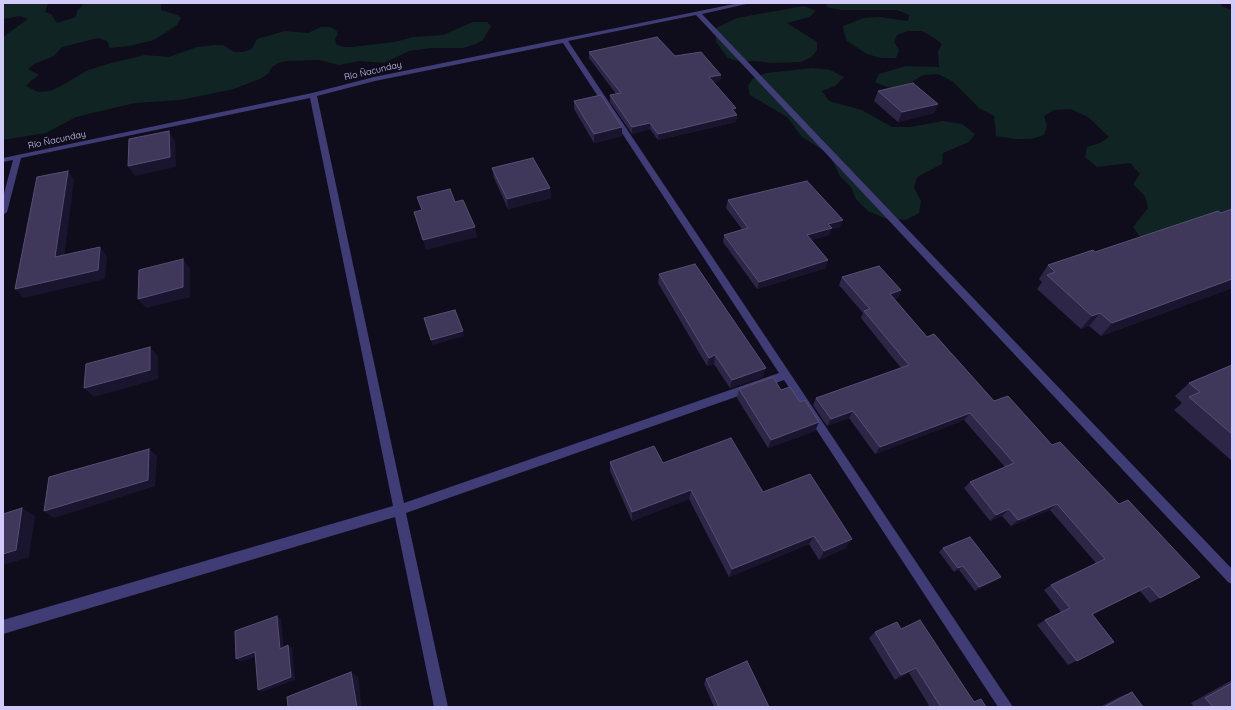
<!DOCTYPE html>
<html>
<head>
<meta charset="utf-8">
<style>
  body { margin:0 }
  #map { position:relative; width:1235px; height:710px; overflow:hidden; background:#0f0d1b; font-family:Quicksand,sans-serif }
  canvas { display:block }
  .frame { position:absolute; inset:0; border:4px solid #d2cbfa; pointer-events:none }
</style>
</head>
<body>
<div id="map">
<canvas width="1235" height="710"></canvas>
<div class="frame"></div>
</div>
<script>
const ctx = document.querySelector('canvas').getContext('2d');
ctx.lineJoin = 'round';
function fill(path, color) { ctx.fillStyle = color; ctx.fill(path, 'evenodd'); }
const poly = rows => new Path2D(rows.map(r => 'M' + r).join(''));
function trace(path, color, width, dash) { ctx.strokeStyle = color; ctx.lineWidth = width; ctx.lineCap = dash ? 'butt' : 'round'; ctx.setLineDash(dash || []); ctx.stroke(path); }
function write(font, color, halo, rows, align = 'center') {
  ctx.font = font + ' Quicksand,sans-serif'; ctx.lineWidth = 3; ctx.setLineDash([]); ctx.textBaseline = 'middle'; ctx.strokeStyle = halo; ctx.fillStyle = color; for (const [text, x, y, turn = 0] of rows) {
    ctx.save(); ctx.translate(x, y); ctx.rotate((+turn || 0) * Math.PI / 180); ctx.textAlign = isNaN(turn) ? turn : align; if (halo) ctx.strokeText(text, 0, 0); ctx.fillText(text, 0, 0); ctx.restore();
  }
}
fill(poly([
  [3,3,48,3,45,12,51,14,57,23,76,17,77,11,83,5,83,3,161,3,161,10,178,15,181,18,177,25,154,40,129,46,110,48,107,41,98,38,62,47,54,56,34,64,28,69,39,75,31,81,26,86,38,92,50,91,61,86,86,71,107,64,145,55,169,57,197,47,214,45,223,45,234,52,243,52,252,49,257,39,285,31,308,33,321,27,330,27,336,30,338,34,335,39,336,44,343,47,352,47,395,42,413,37,443,35,473,22,487,22,491,26,483,40,476,44,463,48,431,48,409,51,384,63,360,61,339,65,319,60,288,61,278,63,271,68,269,73,262,78,234,89,180,100,135,103,88,114,76,117,46,133,3,140,3,37,28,19,20,16,3,19],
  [826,3,1219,3,1223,7,1232,10,1232,215,1143,241,1133,227,1148,208,1145,196,1133,184,1140,174,1130,163,1097,167,1085,157,1087,147,1100,143,1109,137,1088,117,1071,109,1054,110,1044,116,1047,126,1044,135,1031,139,1015,139,996,136,994,116,979,108,952,81,938,74,923,75,905,86,890,88,875,82,879,74,906,66,939,67,938,51,942,44,933,37,922,31,908,31,897,35,894,42,899,50,896,58,881,58,867,54,847,41,844,33,843,26,864,18,879,17,908,21,909,15,897,10,841,10,827,7],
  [804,6,816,11,809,17,787,23,817,42,817,50,812,57,801,62,771,63,755,61,741,62,728,58,716,42,716,28,737,18],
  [813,68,830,70,844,77,835,86,822,91,829,101,862,110,892,127,910,127,943,121,962,124,975,134,969,142,943,153,942,164,917,177,914,188,921,201,919,213,906,220,887,219,868,211,856,199,851,187,840,176,829,154,802,137,787,117,750,95,748,86,753,78,766,73]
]), '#102424');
fill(poly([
  [739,3,751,3,702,14,1232,569,1232,584,1228,582,696,15,568,41,1013,707,998,707,784,380,406,513,448,707,434,707,395,517,3,634,3,620,393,506,310,98,21,158,7,212,3,215,3,197,13,160,3,162,3,158,312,93,374,77,739,3],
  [563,43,779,373,404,503,317,96,375,81,563,43]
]), '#403c76');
fill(poly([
  [589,52,675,56,721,75,720,81,714,82,737,115,736,122,658,140,650,129,632,134,610,102,610,95,616,94,589,58],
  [878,91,938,104,934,113,898,122,874,101],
  [574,101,622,136,594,143,574,109],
  [492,168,550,188,551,198,508,209,494,178],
  [728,200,840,227,831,229,829,235,811,240,826,268,757,289,723,242,724,235,742,229,726,208],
  [1232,209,1232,288,1101,336,1089,326,1081,329,1037,289,1042,282,1039,279,1048,265,1095,252],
  [659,274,763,377,730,388,714,364,707,366,658,283],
  [842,277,901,290,898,298,894,299,927,337,994,401,1052,445,1200,577,1150,603,1140,591,1092,615,1114,642,1068,665,1037,625,1045,620,1061,612,1044,590,1051,585,1096,563,1050,510,1011,526,1002,516,990,521,964,488,970,482,1005,467,964,420,875,454,849,418,827,426,813,405,816,398,901,368,861,318,863,313,839,285],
  [1232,365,1232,461,1174,410,1182,403,1175,396,1189,383],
  [739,389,781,390,800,402,819,422,815,431,768,448,737,398],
  [610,462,663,463,763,492,846,548,819,560,809,544,729,577,689,499,632,521,610,471],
  [943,548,997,580,975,591,959,570,954,572,939,552],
  [901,629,974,702,986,707,930,707,909,673,895,680,869,638,875,632],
  [706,679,769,707,714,707,704,684],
  [1232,680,1232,707,1194,707,1191,703],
  [1132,692,1143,707,1100,707,1119,697]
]), '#2e2647');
fill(poly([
  [721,75,720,81,708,84,709,77],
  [938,104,934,113,898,122,902,112],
  [736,108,735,114,732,109],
  [737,115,736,122,658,140,658,134],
  [650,123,650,129,632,134,632,127],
  [622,127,622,136,594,143,594,134],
  [169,131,175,141,176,167,135,176,128,166],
  [68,171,74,180,63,266,55,257],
  [550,188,551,198,508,209,507,199],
  [843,220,840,227,831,229,829,235,805,242,807,235,828,224],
  [475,227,477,237,426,250,423,240],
  [100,247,107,256,105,279,24,298,15,289],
  [183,259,190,269,190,297,146,308,138,299],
  [828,260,826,268,757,289,759,282],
  [1232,279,1232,288,1101,336,1112,323],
  [901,290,898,298,886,302,890,294],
  [1100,313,1089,326,1081,329,1092,316],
  [463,331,464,336,433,345,431,340],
  [150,347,158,356,158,379,94,397,84,388],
  [715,355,714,364,707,366,709,358],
  [766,368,763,377,730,388,732,380],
  [853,411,849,418,827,426,831,419],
  [970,413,964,420,875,454,880,447],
  [819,422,815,431,768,448,771,440],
  [149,449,157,456,155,486,54,518,44,511],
  [691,490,689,499,632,521,632,512],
  [1057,504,1050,510,1011,526,1018,520],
  [22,508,35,516,29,557,3,565,3,554],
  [1009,509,1002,516,990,521,996,515],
  [814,536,809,544,729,577,732,569],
  [852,539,846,548,819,560,824,551],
  [963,566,959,570,954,572,958,568],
  [1001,577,997,580,975,591,979,587],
  [1149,586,1140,591,1083,619,1092,614],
  [277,616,281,619,284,652,280,649],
  [288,645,292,648,295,680,262,692,258,690],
  [255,652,259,655,241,662,236,659],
  [916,668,909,673,895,680,901,675],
  [351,672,358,677,362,707,357,707]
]), '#1a152e');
const building = poly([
  [657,37,675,56,701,52,721,75,709,77,736,108,732,109,737,115,658,134,650,123,632,127,610,95,621,93,589,52,657,37],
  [913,83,938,104,902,112,878,91,913,83],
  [601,95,622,127,594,134,574,101,601,95],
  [169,131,170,157,128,166,129,139,169,131],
  [533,158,550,188,507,199,492,168,533,158],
  [68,171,55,257,100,247,98,270,15,289,37,177,68,171],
  [807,181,843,220,828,224,832,228,807,235,828,260,759,282,724,235,748,228,728,200,807,181],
  [450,189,455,202,463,200,475,227,423,240,414,212,422,210,417,197,450,189],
  [1232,209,1232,279,1112,323,1100,313,1092,316,1047,275,1055,272,1048,265,1093,250,1095,252,1218,211,1221,213,1232,209],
  [183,259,183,287,138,299,139,270,183,259],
  [695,264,766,368,732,380,715,355,709,358,659,274,695,264],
  [879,266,901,290,890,294,927,337,934,334,994,401,1008,396,1052,445,1060,442,1119,504,1128,500,1200,577,1160,598,1149,586,1092,614,1114,642,1077,661,1045,620,1070,608,1051,585,1105,559,1057,504,1018,520,1009,509,996,515,970,482,1014,463,970,413,880,447,853,411,831,419,816,398,909,365,864,311,870,309,842,277,879,266],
  [455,310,463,331,431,340,424,318,455,310],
  [150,347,150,370,84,388,86,364,150,347],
  [1232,365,1232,434,1189,397,1200,392,1189,383,1232,365],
  [773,377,781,390,790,387,800,402,805,400,819,422,771,440,739,389,773,377],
  [731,438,763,492,810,474,852,539,824,551,814,536,732,569,691,490,632,512,610,462,654,446,663,463,731,438],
  [149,449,148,480,44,511,49,477,149,449],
  [22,508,16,550,3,554,3,514,22,508],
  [970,537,1001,577,979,587,963,566,958,568,943,548,970,537],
  [277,616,280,649,288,645,291,677,258,690,255,652,236,659,235,631,277,616],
  [920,620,974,702,981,699,986,707,941,707,916,668,901,675,875,632,897,622,901,629,920,620],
  [747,661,769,707,719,707,706,679,747,661],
  [351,672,357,707,288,707,287,697,351,672],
  [1232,683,1232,707,1213,707,1205,698,1232,683],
  [1132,692,1143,707,1104,707,1132,692]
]);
fill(building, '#40385b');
trace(building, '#574f74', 1);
write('9px', '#d2cbfa', '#0f0d1b', [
  ["Río Ñacunday",373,71,-13],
  ["Río Ñacunday",57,140,-12]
]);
</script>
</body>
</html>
